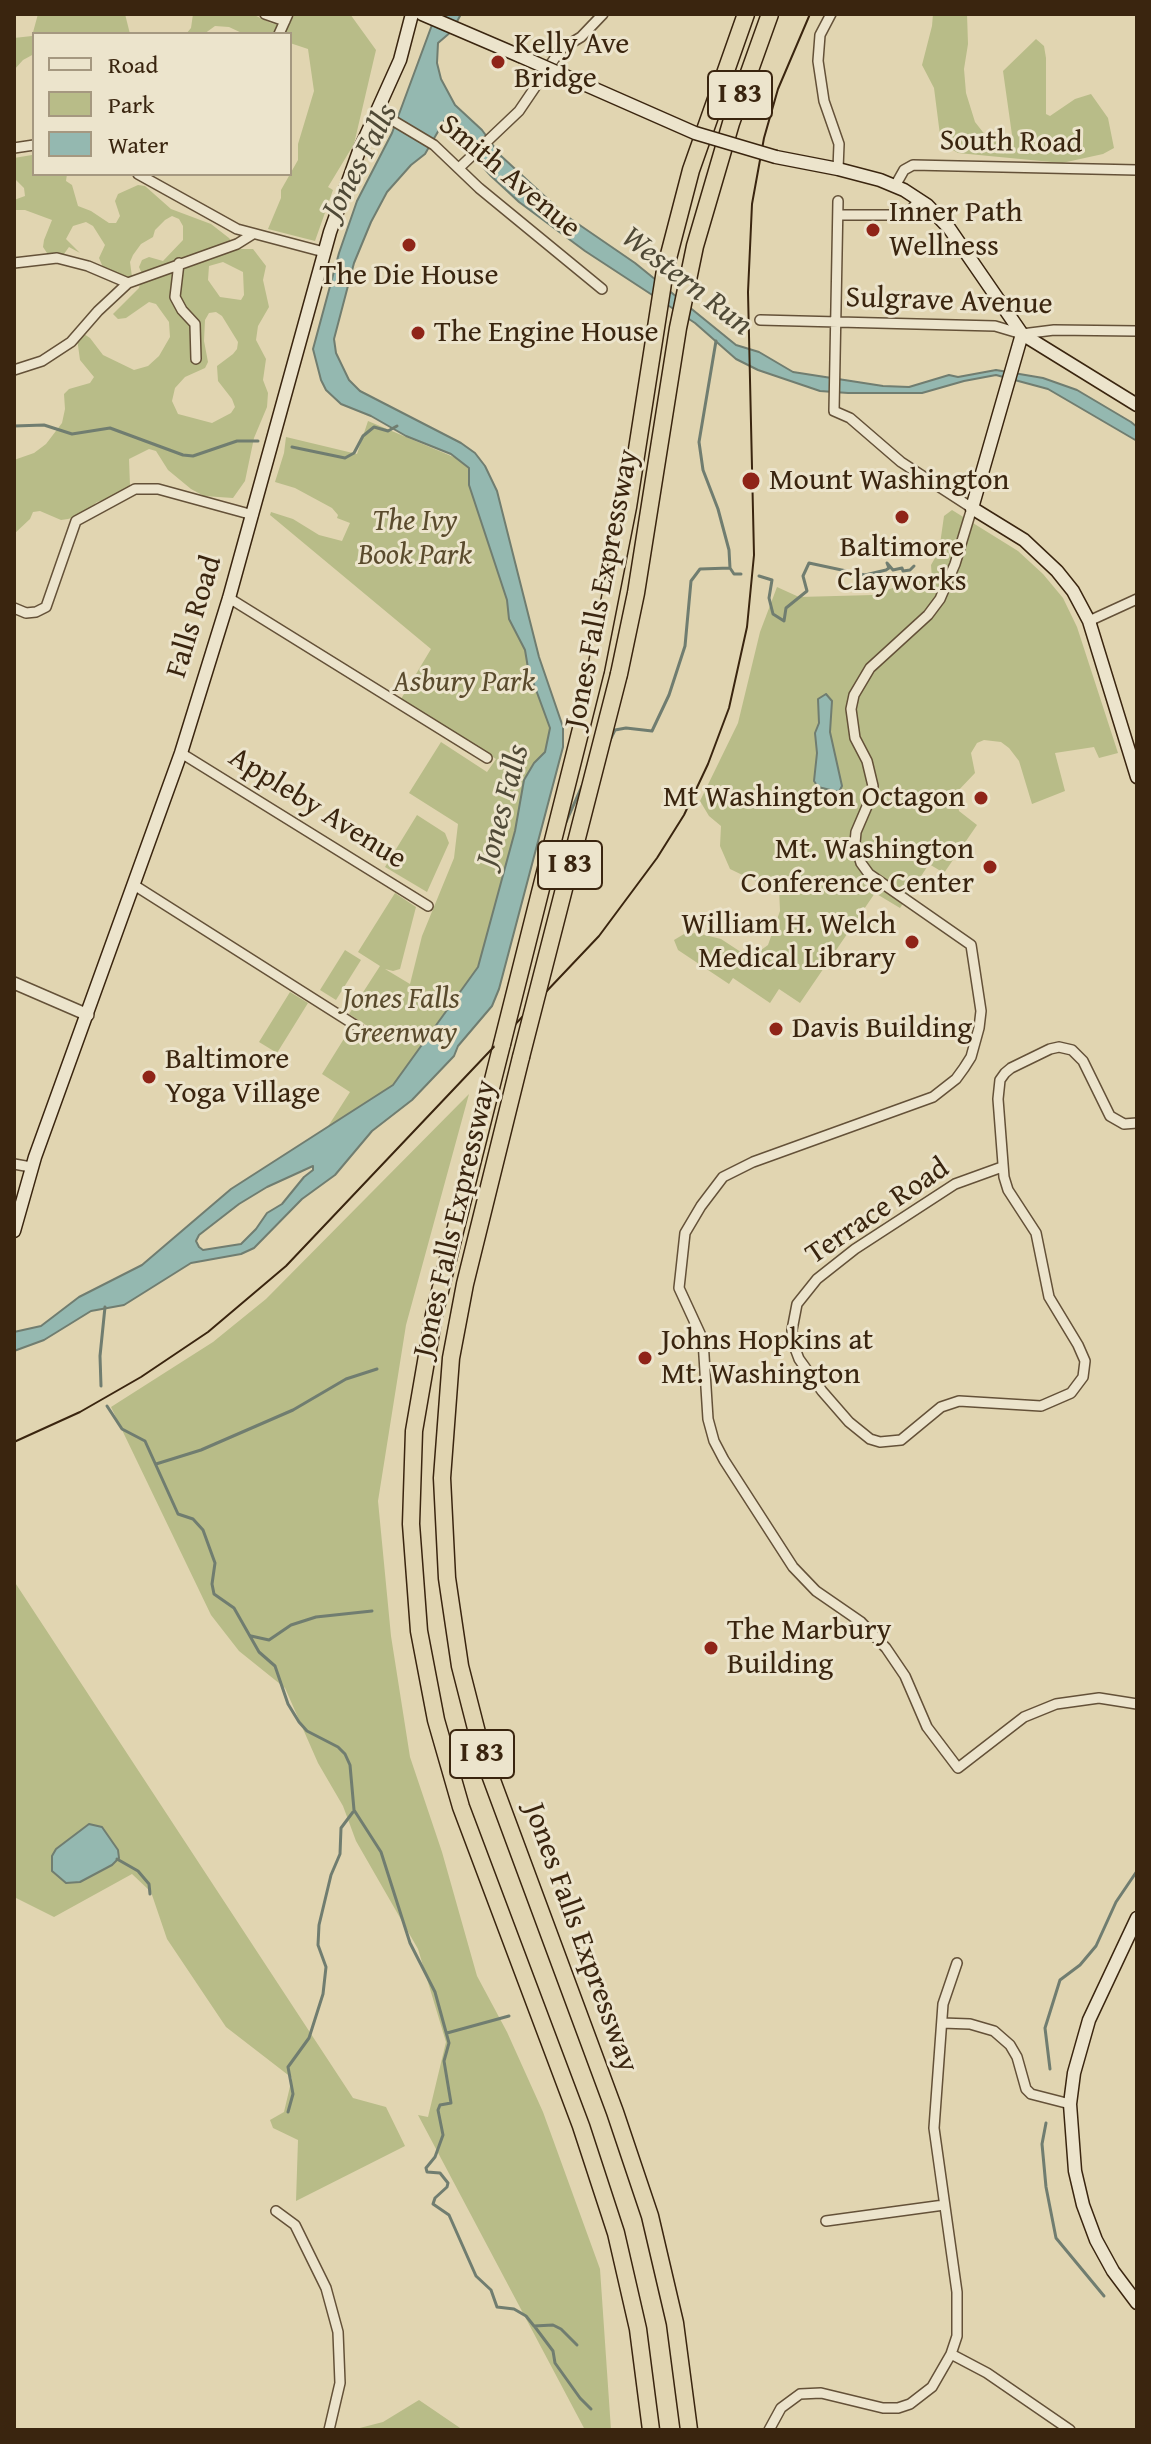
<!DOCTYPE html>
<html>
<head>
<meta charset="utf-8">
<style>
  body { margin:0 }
  #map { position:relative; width:1151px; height:2444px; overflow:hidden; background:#e1d5b1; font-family:"Gentium Book Plus",serif }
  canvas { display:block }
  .frame { position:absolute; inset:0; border:16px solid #3a250f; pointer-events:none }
  .legend { position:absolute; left:32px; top:32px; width:260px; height:144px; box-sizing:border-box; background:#ece4cc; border:2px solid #a59880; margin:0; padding:10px 14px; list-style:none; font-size:24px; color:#3a250f }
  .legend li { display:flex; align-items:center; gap:16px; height:40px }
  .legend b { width:40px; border:2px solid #a59880 }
</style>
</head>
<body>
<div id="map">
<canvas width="1151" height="2444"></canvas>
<div class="frame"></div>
<ul class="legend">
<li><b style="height:10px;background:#ece4cc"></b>Road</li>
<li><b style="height:22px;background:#b8bc88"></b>Park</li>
<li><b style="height:22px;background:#94b8b0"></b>Water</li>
</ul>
</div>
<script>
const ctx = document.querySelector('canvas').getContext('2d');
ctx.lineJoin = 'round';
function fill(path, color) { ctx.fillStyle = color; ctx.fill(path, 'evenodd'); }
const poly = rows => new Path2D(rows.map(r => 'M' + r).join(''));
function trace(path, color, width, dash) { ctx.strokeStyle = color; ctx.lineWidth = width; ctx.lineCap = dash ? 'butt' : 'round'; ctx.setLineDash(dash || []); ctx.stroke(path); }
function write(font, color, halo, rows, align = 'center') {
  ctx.font = font + ' "Gentium Book Plus",serif'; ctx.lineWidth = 6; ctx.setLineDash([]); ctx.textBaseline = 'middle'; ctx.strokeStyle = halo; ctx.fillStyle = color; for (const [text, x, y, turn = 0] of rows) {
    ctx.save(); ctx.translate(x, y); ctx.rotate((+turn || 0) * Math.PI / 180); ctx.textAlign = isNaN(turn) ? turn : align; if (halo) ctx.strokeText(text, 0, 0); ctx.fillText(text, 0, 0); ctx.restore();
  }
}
fill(poly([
  [38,14,125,14,130,34,34,34,34,54,23,60,14,70,14,38,32,36],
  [193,14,252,14,271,23,285,26,296,14,350,14,376,50,354,144,328,187,333,190,315,241,268,229,281,198,281,190,298,160,298,144,314,91,308,49,290,43,290,34,244,34,229,27,215,26,204,34,186,34,191,28],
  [933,14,967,14,968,44,964,69,966,93,975,122,986,136,1002,144,1013,142,1003,71,1036,39,1044,46,1046,58,1046,114,1050,116,1075,99,1091,94,1108,118,1114,148,1103,154,1062,163,958,153,951,149,940,135,934,88,922,65,932,26],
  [32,155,34,174,67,174,66,181,72,185,78,206,91,211,109,223,116,223,120,216,115,201,118,194,138,185,145,186,171,209,211,224,229,238,233,243,232,249,253,249,266,266,263,280,269,307,258,326,256,340,266,359,263,380,268,393,267,407,254,438,245,481,233,498,204,496,191,489,168,470,156,451,149,449,129,459,130,486,112,498,97,502,81,515,68,519,61,520,40,511,33,512,30,519,14,534,14,460,34,453,46,444,62,423,65,409,64,394,69,389,90,383,94,377,80,360,77,338,84,334,90,338,103,355,134,370,148,366,159,356,170,337,169,322,156,304,149,302,126,318,118,319,113,314,139,288,142,274,139,267,142,260,149,257,163,261,183,240,183,226,179,219,172,216,165,220,155,230,153,237,141,244,133,255,130,262,132,277,125,280,105,272,99,258,105,245,93,226,86,222,73,226,66,239,80,253,69,247,61,258,47,253,43,247,44,240,52,220,25,210,14,210,14,200,25,196,24,188,14,178,14,158],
  [223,262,243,272,244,295,241,300,220,297,208,280,209,266],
  [216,312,222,316,238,342,237,349,233,354,217,366,218,381,232,399,235,407,231,413,212,423,178,414,172,401,175,388,185,377,205,368,208,362,204,341,205,320,209,313],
  [368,421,463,461,469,468,469,485,507,600,509,619,525,650,528,668,550,728,545,752,534,763,524,780,515,831,478,967,393,1085,327,1128,350,1092,322,1074,350,1029,362,1031,369,1027,349,1014,380,966,358,952,395,893,416,907,400,969,393,971,385,969,410,984,422,936,454,858,458,824,409,793,441,742,487,772,496,759,401,699,431,649,270,515,271,512,293,519,319,535,342,541,350,523,337,518,338,515,332,508,295,488,275,482,284,453,286,437,357,454],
  [952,510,1018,551,1043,574,1063,598,1077,627,1118,753,1099,758,1094,747,1055,753,1065,791,1032,804,1019,761,1009,748,1001,742,984,740,977,743,971,753,975,773,956,793,959,811,977,825,944,873,929,864,900,908,875,893,800,1003,779,989,770,1003,733,978,729,984,678,950,674,940,684,934,697,933,721,939,750,958,768,945,780,911,779,888,757,882,730,869,720,846,721,826,709,816,700,801,738,723,760,632,777,587,799,597,873,595,918,579,932,579,931,565,939,551,944,516],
  [417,815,445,833,449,843,427,892,385,867],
  [345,950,361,960,336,1000,320,990],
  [290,992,308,1003,277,1053,259,1042],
  [469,1094,406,1325,378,1501,391,1636,410,1757,442,1852,477,1976,507,2032,543,2112,600,2269,611,2430,585,2430,418,2115,428,2117,446,2042,418,1949,356,1841,343,1806,318,1763,285,1688,239,1651,211,1615,111,1407,213,1342,266,1299],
  [14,1581,353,2098,386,2107,405,2146,296,2201,298,2140,273,2128,270,2120,284,2112,292,2078,226,2027,167,1939,151,1892,132,1874,54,1917,14,1897],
  [419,2400,463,2430,352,2430,383,2422]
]), '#b8bc88');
const water = poly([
  [436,14,461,14,452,31,438,43,437,63,441,79,455,105,482,130,500,155,565,215,635,263,736,345,759,352,793,372,883,386,909,387,949,375,958,377,996,370,1043,378,1077,390,1131,422,1137,427,1137,441,1048,389,996,375,964,381,922,393,848,393,820,391,758,370,736,359,695,323,585,251,519,202,491,176,466,148,447,116,425,154,411,165,387,192,371,222,354,263,334,339,336,353,349,380,360,391,461,443,475,453,485,466,497,491,539,657,563,727,563,747,499,989,492,1006,458,1046,454,1056,412,1100,372,1131,335,1175,302,1199,254,1248,241,1254,191,1263,124,1305,91,1311,44,1340,14,1351,14,1332,41,1326,79,1297,142,1265,231,1189,393,1085,478,967,515,831,524,780,534,763,545,752,550,728,528,668,525,650,509,619,507,600,469,485,469,468,451,454,406,436,371,416,341,404,326,390,321,380,313,349,339,253,357,201,392,133,436,14],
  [313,1166,313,1170,304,1177,282,1204,267,1213,256,1229,241,1244,203,1250,199,1247,196,1241,199,1235,239,1204,267,1187,313,1166],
  [826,694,832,701,830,732,842,786,839,792,818,787,814,781,817,753,815,733,819,723,818,699,826,694],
  [89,1824,102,1827,118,1850,119,1858,112,1865,80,1882,66,1883,52,1871,52,1856,56,1849,89,1824]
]);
fill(water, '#94b8b0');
trace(water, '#707d70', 2);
trace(poly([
  [716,341,699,442,703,470,718,509,729,550,730,568,734,574,741,574],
  [14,426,44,425,72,434,110,428,183,455,193,456,237,441,258,441],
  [292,447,345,458,354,453,363,436,374,427,388,431,397,426],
  [759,576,772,580,769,598,773,614,784,621,786,608,807,591,803,576,809,563,865,575,886,570,889,568,887,563,893,570,902,568,903,571,910,570,914,566],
  [609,742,615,730,626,728,652,731,669,695,685,646,691,581,700,569,730,568],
  [566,822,582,786],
  [101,1386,100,1356,105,1307],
  [107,1406,122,1429,145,1441,178,1514,193,1519,203,1530,215,1563,212,1584,214,1594,234,1608,259,1652,275,1666,288,1704,299,1722,307,1731,338,1747,345,1754,350,1765,354,1810,381,1852,410,1943,435,1992,449,2043,444,2061,451,2103,440,2105,438,2110,443,2135,435,2157,426,2168,427,2172,440,2173,448,2183,447,2187,435,2198,433,2204,449,2215,476,2276,491,2290,497,2307,514,2309,526,2316,534,2326,553,2325,561,2329,577,2345],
  [156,1464,201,1450,293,1410,346,1379,377,1369],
  [251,1636,269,1640,291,1625,316,1617,372,1611],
  [117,1859,138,1871,149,1884,150,1894],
  [447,2033,509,2016],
  [1050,2069,1045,2028,1060,1980,1080,1965,1096,1946,1116,1902,1137,1871],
  [288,2112,293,2094,288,2067,309,2038,323,1994,326,1967,318,1945,319,1925,331,1875,340,1854,341,1828,353,1812],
  [1046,2123,1042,2144,1046,2187,1056,2238,1104,2296],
  [535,2327,553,2351,555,2363,580,2398,591,2409]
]), '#707d70', 3);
const minor = poly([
  [265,14,285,21],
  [831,14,820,35,818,61,824,101,839,144,838,169],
  [279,34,288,14],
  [377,111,434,145,479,188,602,289],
  [14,148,34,145],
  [459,168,519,111,561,49,581,37,603,14],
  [138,174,237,229,324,252],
  [895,186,904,170,913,165,1137,170],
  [838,201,834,411,850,418,901,462,972,508,955,564,940,599,928,615,870,668,854,695,851,709,855,738,867,761,873,786,871,797,856,832,855,843,861,863,869,874,971,945,981,1011,979,1028,971,1057,964,1068,956,1079,933,1097,753,1162,723,1177,701,1206,685,1233,679,1288,703,1340,708,1419,714,1441,724,1460,793,1567,816,1591,861,1622,886,1648,905,1676,927,1727,958,1768,1024,1717,1056,1704,1099,1698,1137,1704],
  [838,215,907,215,919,200],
  [14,263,57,258,88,266,128,283],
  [179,263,175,297,182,310,195,324,196,359],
  [760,320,995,326,1022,334,1054,330,1137,331],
  [14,370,42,361,71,342,98,311,128,283,237,244,253,234],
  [229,598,487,758],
  [14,608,26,613,36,612,46,607,76,521,135,489,158,489,253,515],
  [1089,621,1137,599],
  [181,753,428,906],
  [134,885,358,1027],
  [14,1164,31,1167],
  [1002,1167,955,1184,855,1249,817,1279,797,1304,792,1330,793,1343,799,1359,822,1391,849,1422,870,1439,880,1442,901,1440,941,1407,959,1401,1041,1406,1071,1393,1083,1377,1085,1361,1078,1345,1049,1297,1036,1233,1008,1190,1004,1177,998,1099,1000,1080,1005,1073,1011,1068,1050,1049,1059,1047,1072,1050,1083,1061,1110,1116,1124,1124,1137,1123],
  [942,2023,970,2024,994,2031,1010,2045,1017,2057,1026,2089,1031,2094,1070,2104],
  [276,2211,295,2225,326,2288,338,2332,340,2383,329,2430],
  [826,2221,944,2205],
  [951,2354,987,2373,1070,2430],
  [769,2430,781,2408,800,2394,821,2393,883,2408,898,2408,910,2404,932,2387,951,2354,957,2336,957,2292,934,2128,943,2004,957,1963]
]);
const tertiary = poly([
  [14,983,88,1015]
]);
const secondary = poly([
  [422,14,520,56],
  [776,157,838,169,880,180,904,190,927,205,949,228,1022,334,1137,405],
  [1022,334,972,508,1024,540,1057,571,1073,591,1089,621,1137,777],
  [14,1231,35,1157,181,753,229,598,330,232,359,151,400,60,412,14],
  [1137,1918,1089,2020,1074,2073,1070,2104,1075,2171,1083,2205,1096,2240,1113,2271,1137,2303]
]);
const motorway = poly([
  [596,669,628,507,665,270,691,170,746,14],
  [619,674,636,593,678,328,695,246,731,123,770,14],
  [502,1044,434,1315,414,1431,411,1524,419,1631,436,1720,461,1807,581,2126,616,2233,638,2329,651,2430],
  [521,1057,465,1284,451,1358,442,1478,447,1578,460,1666,483,1756,615,2112,650,2216,675,2323,689,2430]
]);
trace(minor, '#645138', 12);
trace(tertiary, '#645138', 14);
trace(secondary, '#3a250f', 15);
trace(motorway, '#3a250f', 19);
trace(minor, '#ece4cc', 9);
trace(tertiary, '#ece4cc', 11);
trace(secondary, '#ece4cc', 12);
trace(motorway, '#e1d5b1', 16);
trace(poly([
  [14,1442,80,1412,141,1377,208,1332,286,1266,599,936,657,858,684,815,708,764,729,708,747,627,754,555,748,292,752,204,764,138,778,89,810,14]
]), '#3a250f', 2);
const secondaryBridge = poly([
  [520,56,695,133,776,157]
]);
const motorwayBridge = poly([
  [502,1044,596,669],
  [521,1057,619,674]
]);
trace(secondaryBridge, '#3a250f', 15, []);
trace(motorwayBridge, '#3a250f', 19, []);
trace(secondaryBridge, '#ece4cc', 12);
trace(motorwayBridge, '#e1d5b1', 16);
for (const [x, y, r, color] of [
  [498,62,8,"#8f2418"],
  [873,230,8,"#8f2418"],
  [409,245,8,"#8f2418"],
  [418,333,8,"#8f2418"],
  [751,481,10,"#8f2418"],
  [902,517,8,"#8f2418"],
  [981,798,8,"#8f2418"],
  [990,867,8,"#8f2418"],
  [912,942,8,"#8f2418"],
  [776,1029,8,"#8f2418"],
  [149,1077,8,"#8f2418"],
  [645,1358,8,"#8f2418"],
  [711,1648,8,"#8f2418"]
]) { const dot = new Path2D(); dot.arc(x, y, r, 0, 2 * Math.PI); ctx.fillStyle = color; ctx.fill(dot); trace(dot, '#ece4cc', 3); }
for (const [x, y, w] of [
  [740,95,64],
  [570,865,64],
  [482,1754,64]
]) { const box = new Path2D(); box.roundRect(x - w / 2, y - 24, w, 48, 6); ctx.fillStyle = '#ece4cc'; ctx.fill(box); trace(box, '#3a250f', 2); }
write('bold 28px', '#3a250f', null, [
  ["I 83",740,95],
  ["I 83",570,865],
  ["I 83",482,1754]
]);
write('30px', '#3a250f', '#ece4cc', [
  ["Kelly Ave",514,45],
  ["Bridge",514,79],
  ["Inner Path",889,213],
  ["Wellness",889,247],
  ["The Die House",409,276,"center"],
  ["The Engine House",434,333],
  ["Mount Washington",769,481],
  ["Baltimore",902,548,"center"],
  ["Clayworks",902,582,"center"],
  ["Mt Washington Octagon",965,798,"right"],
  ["Mt. Washington",974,850,"right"],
  ["Conference Center",974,884,"right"],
  ["William H. Welch",896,925,"right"],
  ["Medical Library",896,959,"right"],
  ["Davis Building",792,1029],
  ["Baltimore",165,1060],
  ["Yoga Village",165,1094],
  ["Johns Hopkins at",661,1341],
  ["Mt. Washington",661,1375],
  ["The Marbury",727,1631],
  ["Building",727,1665]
], 'left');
write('30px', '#3a250f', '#ece4cc', [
  ["South Road",1011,143,1],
  ["Smith Avenue",509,177,40],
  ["Sulgrave Avenue",949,302,2],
  ["Jones Falls Expressway",603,589,-79],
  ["Falls Road",195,617,-73],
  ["Appleby Avenue",317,809,32],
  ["Terrace Road",878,1212,-34],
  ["Jones Falls Expressway",456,1219,-77],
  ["Jones Falls Expressway",580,1938,70]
]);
write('italic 30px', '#5a4b2d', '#ece4cc', [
  ["The Ivy",415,522],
  ["Book Park",415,556],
  ["Asbury Park",464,683],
  ["Jones Falls",401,1000],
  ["Greenway",401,1034]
]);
write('italic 32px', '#504a37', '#ece4cc', [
  ["Jones Falls",361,162,-62],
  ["Western Run",686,282,38],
  ["Jones Falls",504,806,-75]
]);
</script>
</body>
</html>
